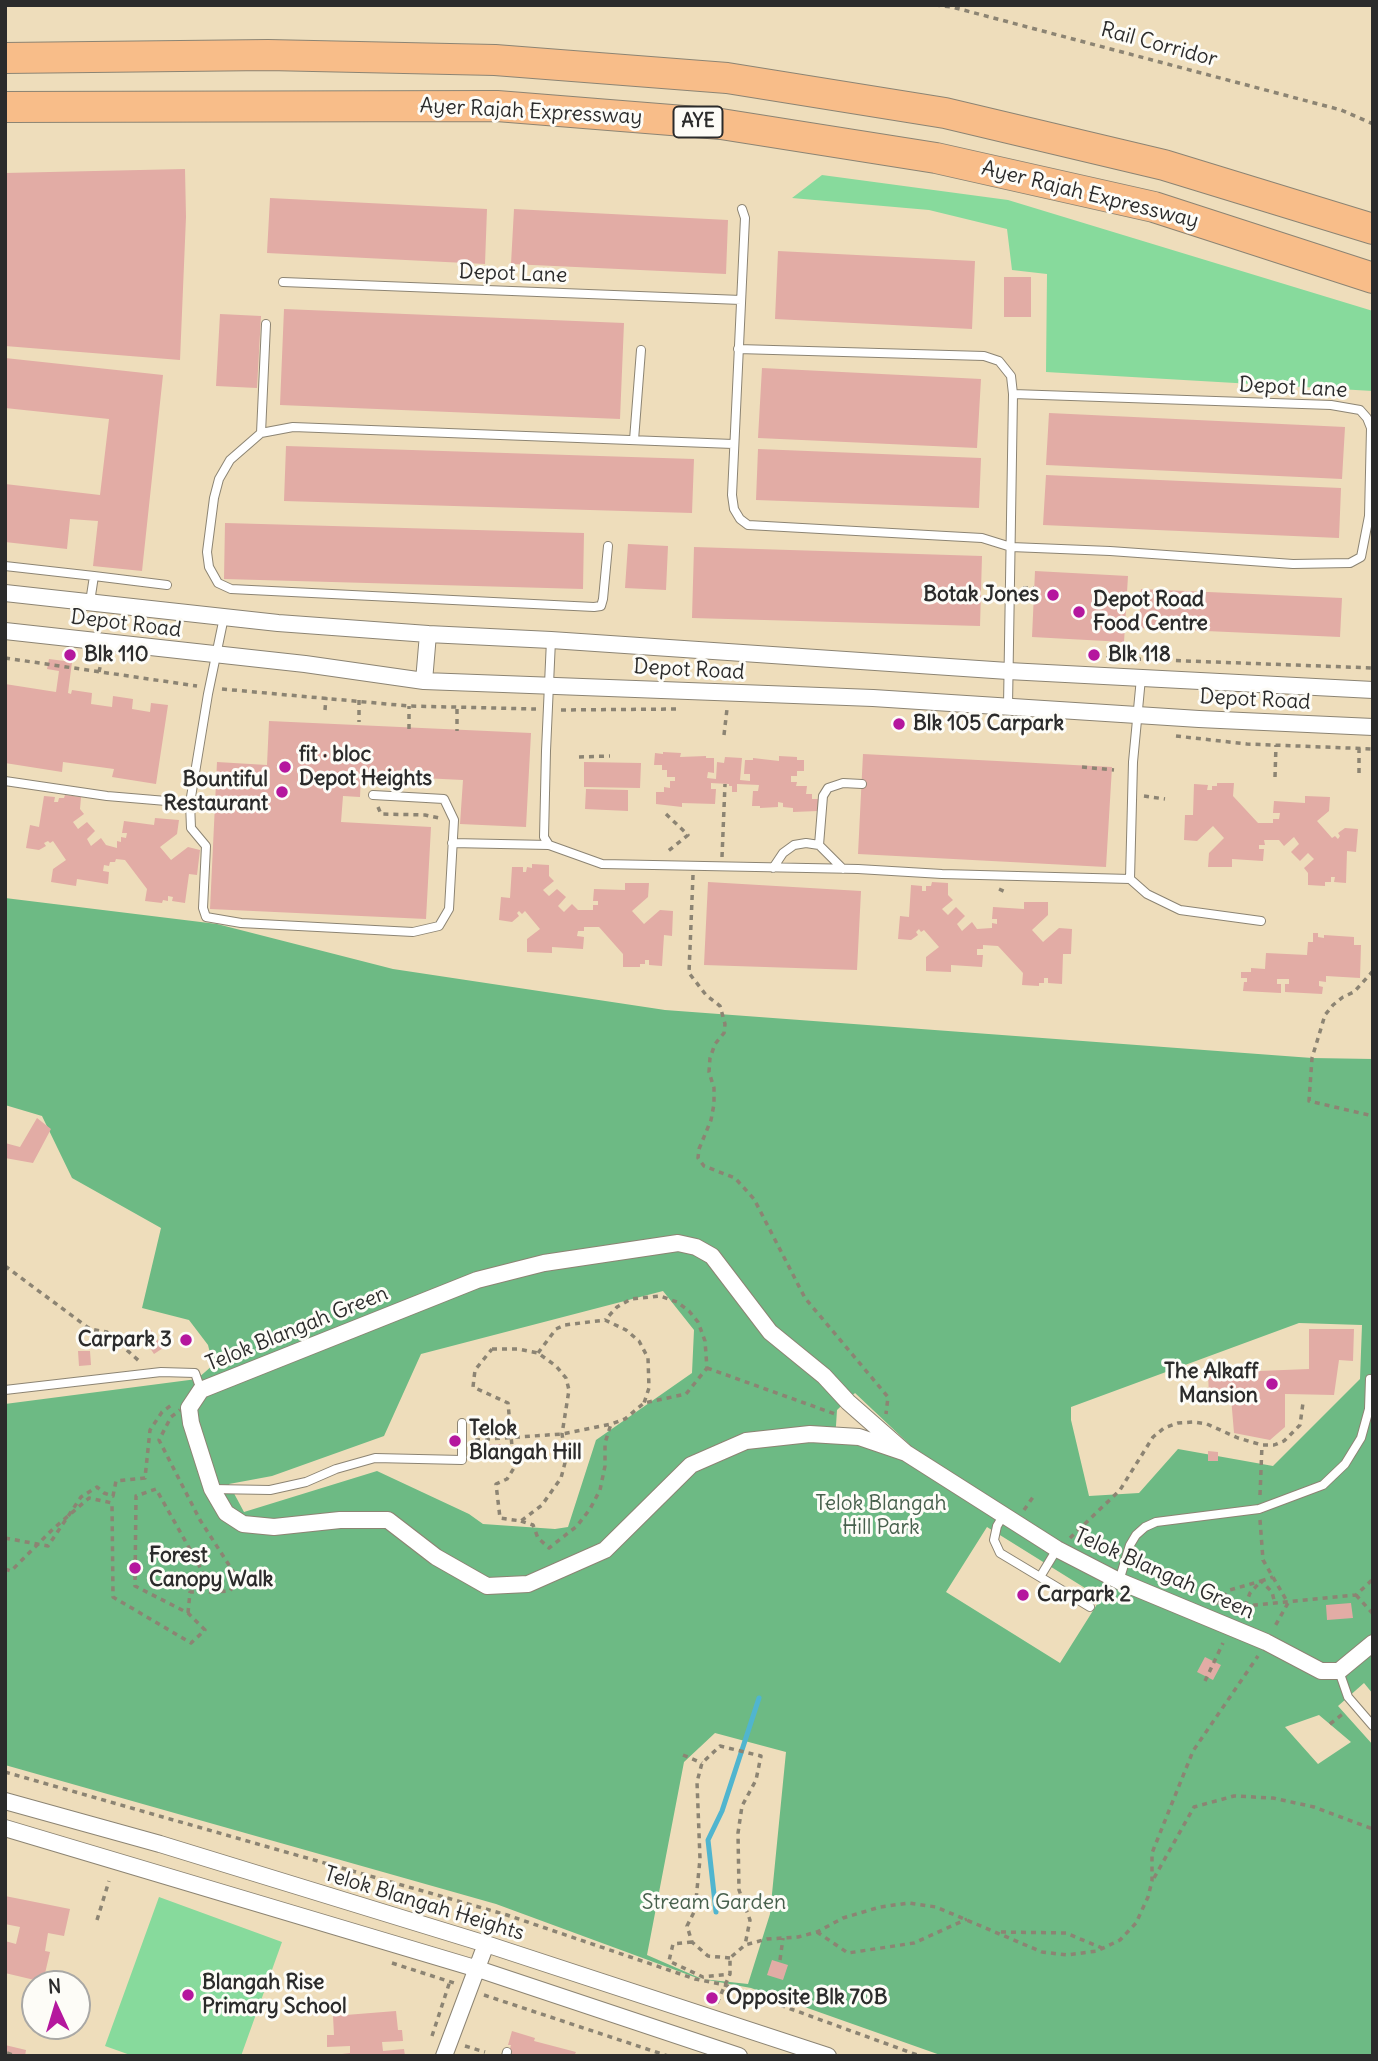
<!DOCTYPE html>
<html>
<head>
<meta charset="utf-8">
<style>
  body { margin:0 }
  #map { position:relative; width:1378px; height:2061px; overflow:hidden; background:#edb; font-family:Delius,sans-serif }
  canvas { display:block }
  .frame { position:absolute; inset:0; border:7px solid #2b2b2b; pointer-events:none }
  .north { position:absolute; left:21px; top:1970px; width:70px; height:70px; box-sizing:border-box; background:#fdfcf7; border:2px solid #a9a8a5; border-radius:50%; rotate:356deg; font-size:19px; font-weight:700; line-height:28px; text-align:center; color:#2b2b2b }
  .north::after { content:''; display:block; margin:auto; width:24px; height:32px; background:#b5179e; clip-path:polygon(50% 0,100% 100%,50% 72%,0 100%) }
</style>
</head>
<body>
<div id="map">
<canvas width="1378" height="2061"></canvas>
<div class="frame"></div>
<div class="north">N</div>
</div>
<script>
const ctx = document.querySelector('canvas').getContext('2d');
ctx.lineJoin = 'round';
function fill(path, color) { ctx.fillStyle = color; ctx.fill(path, 'evenodd'); }
const poly = rows => new Path2D(rows.map(r => 'M' + r).join(''));
function trace(path, color, width, dash) { ctx.strokeStyle = color; ctx.lineWidth = width; ctx.lineCap = dash ? 'butt' : 'round'; ctx.setLineDash(dash || []); ctx.stroke(path); }
function write(font, color, halo, rows, align = 'center') {
  ctx.font = font + ' Delius,sans-serif'; ctx.lineWidth = 6; ctx.setLineDash([]); ctx.textBaseline = 'middle'; ctx.strokeStyle = halo; ctx.fillStyle = color; for (const [text, x, y, turn = 0] of rows) {
    ctx.save(); ctx.translate(x, y); ctx.rotate((+turn || 0) * Math.PI / 180); ctx.textAlign = isNaN(turn) ? turn : align; if (halo) ctx.strokeText(text, 0, 0); ctx.fillText(text, 0, 0); ctx.restore();
  }
}
fill(poly([
  [822,175,1008,200,1373,311,1373,391,1046,372,1047,274,1012,270,1007,229,929,210,792,198],
  [159,1897,282,1942,241,2056,133,2056,105,2046]
]), '#87da9c');
fill(poly([
  [5,898,217,924,393,969,665,1010,1312,1058,1373,1059,1373,1694,1364,1683,1338,1706,1373,1745,1373,2056,943,2056,751,1988,697,1978,496,1904,5,1765,5,1404,197,1379,213,1365,208,1345,189,1320,142,1308,161,1228,72,1178,42,1116,5,1105],
  [663,1291,694,1330,692,1373,596,1440,568,1527,555,1529,483,1524,469,1514,377,1471,244,1512,229,1484,272,1476,384,1436,421,1354],
  [1299,1323,1362,1325,1360,1379,1273,1466,1178,1449,1139,1493,1089,1496,1071,1420,1071,1407],
  [855,1393,909,1444,883,1451,835,1441,837,1410],
  [987,1527,1101,1598,1060,1663,946,1592],
  [1319,1715,1351,1742,1318,1764,1285,1727],
  [715,1733,786,1752,770,1914,748,1984,702,1979,647,1955,684,1762]
]), '#6dba84');
trace(poly([
  [716,1912,708,1840,722,1811,759,1698]
]), '#50b5cf', 5);
fill(poly([
  [185,169,186,217,180,360,5,346,5,173],
  [270,198,487,209,485,264,267,253],
  [514,209,728,220,726,274,511,264],
  [778,251,975,261,972,329,775,319],
  [1004,277,1031,277,1031,317,1004,317],
  [284,309,624,323,620,419,280,405],
  [220,314,261,316,257,388,216,386],
  [5,358,163,375,142,571,93,566,98,521,70,519,67,549,5,542,5,484,100,495,109,419,5,408],
  [762,368,981,379,977,448,758,438],
  [1049,413,1345,427,1342,479,1046,465],
  [286,446,694,459,692,513,284,501],
  [758,449,981,458,979,508,756,500],
  [1046,475,1341,488,1339,538,1043,525],
  [225,523,584,533,583,589,224,579],
  [628,544,668,546,666,590,625,588],
  [694,547,982,556,980,626,692,618],
  [1035,571,1128,576,1124,642,1032,637],
  [1141,589,1342,598,1340,637,1139,628],
  [49,659,72,662,68,693,71,694,72,690,92,693,91,704,112,707,113,696,133,699,132,709,150,712,151,703,168,705,156,784,112,777,114,769,63,762,62,772,5,763,5,684,56,692,59,671,47,669],
  [269,721,531,733,526,827,460,824,463,780,361,775,360,797,343,796,341,822,431,827,426,919,210,909,217,762,267,765],
  [663,752,681,753,680,757,706,756,706,758,714,758,714,773,708,772,707,778,716,779,717,762,724,763,725,757,742,758,740,780,750,781,750,774,744,774,745,760,753,760,753,758,779,761,779,756,797,757,797,760,804,760,804,771,797,771,797,776,791,776,791,782,797,782,796,786,807,786,806,794,812,794,812,799,819,799,818,811,793,812,793,808,783,807,783,803,778,802,778,807,760,808,760,806,752,806,753,791,758,791,759,785,737,784,737,792,732,792,732,786,729,786,729,784,711,783,711,789,716,789,715,804,682,803,682,807,656,804,656,792,664,792,664,787,670,788,670,781,675,781,675,777,667,777,667,770,662,770,662,765,654,765,655,753,663,754],
  [863,754,1112,767,1106,867,858,854],
  [584,762,641,763,640,788,584,787],
  [1217,783,1234,783,1233,796,1258,823,1273,823,1273,819,1279,819,1280,813,1273,813,1274,801,1305,803,1305,796,1330,797,1329,811,1317,821,1332,838,1335,836,1338,839,1340,836,1338,833,1345,828,1358,829,1356,852,1347,851,1346,883,1334,882,1335,877,1331,877,1331,882,1325,882,1325,886,1308,885,1308,873,1304,868,1314,859,1308,853,1300,861,1291,852,1299,844,1294,837,1284,846,1279,840,1264,840,1265,845,1259,845,1259,849,1264,849,1263,861,1232,859,1232,867,1208,867,1209,853,1224,838,1213,826,1197,841,1184,840,1185,815,1193,815,1194,784,1208,785,1207,790,1212,790,1212,786,1217,786],
  [586,789,628,790,628,811,585,809],
  [65,795,81,797,80,809,84,814,73,822,78,829,87,822,95,831,87,839,91,846,101,838,106,845,117,848,117,841,121,842,121,837,126,838,127,833,122,833,124,821,154,825,155,818,179,820,177,834,160,847,171,860,188,847,200,850,197,875,189,874,185,903,172,901,173,897,168,896,168,901,163,900,162,903,145,901,147,889,125,860,116,859,115,862,110,862,109,866,104,865,103,871,109,872,108,884,77,879,76,886,51,882,53,869,66,860,53,841,50,843,48,841,44,843,46,846,39,850,26,848,30,825,39,827,44,796,55,797,54,802,58,802,59,798,64,798],
  [532,864,549,865,549,876,554,881,543,890,549,896,557,889,566,897,558,906,564,912,572,904,578,910,593,910,593,905,598,905,598,901,593,901,594,889,625,890,625,883,649,883,648,897,632,911,644,924,660,910,673,911,672,936,664,935,662,966,649,965,649,960,645,960,645,964,640,964,640,967,623,967,623,954,599,927,584,927,584,931,578,931,577,936,584,937,583,949,552,947,552,953,527,952,527,939,540,929,525,911,522,914,519,911,517,913,519,916,512,922,499,920,501,897,510,898,512,867,523,867,523,872,526,872,527,867,532,868],
  [708,882,861,891,857,970,704,965],
  [932,882,948,883,948,895,953,900,942,909,948,915,956,907,965,916,957,924,962,931,972,922,977,929,992,928,992,923,997,924,997,919,992,919,993,907,1024,909,1024,902,1048,902,1048,915,1032,930,1043,942,1059,928,1072,929,1071,954,1063,954,1062,984,1048,983,1048,978,1044,978,1044,983,1039,983,1039,986,1022,985,1023,973,998,946,983,945,983,949,977,949,977,955,983,955,982,967,951,965,951,972,926,971,926,957,939,947,924,930,921,932,919,929,916,932,918,935,911,940,898,939,900,916,909,917,911,885,922,886,922,891,926,891,926,886,931,886],
  [1313,933,1318,933,1318,937,1324,938,1324,935,1354,937,1354,945,1361,945,1360,978,1326,976,1326,982,1319,981,1319,986,1323,987,1322,994,1285,992,1285,984,1289,984,1289,979,1277,979,1277,984,1281,984,1281,993,1243,991,1244,982,1247,982,1247,978,1241,978,1241,972,1251,972,1251,968,1265,969,1266,953,1307,955,1308,942,1313,942],
  [37,1118,51,1129,33,1163,5,1158,5,1143,20,1147],
  [1309,1329,1354,1329,1353,1361,1339,1360,1334,1395,1285,1394,1285,1427,1270,1440,1234,1433,1231,1397,1209,1396,1208,1373,1309,1369],
  [151,1330,163,1348,154,1354,142,1336],
  [78,1351,90,1351,91,1365,79,1366],
  [501,1444,502,1460,483,1461,482,1445],
  [1208,1451,1218,1452,1218,1461,1208,1461],
  [1351,1603,1353,1618,1327,1620,1326,1605],
  [1205,1657,1221,1665,1213,1680,1197,1672],
  [5,1896,70,1909,64,1936,48,1933,45,1951,50,1952,43,1982,5,1973,5,1941,16,1944,20,1927,5,1924],
  [772,1960,788,1965,783,1980,767,1975],
  [396,2011,398,2030,402,2030,403,2041,382,2042,383,2051,404,2049,405,2056,342,2056,342,2054,350,2053,350,2046,327,2047,327,2035,334,2035,333,2016],
  [512,2031,535,2038,534,2041,576,2052,574,2056,514,2056,509,2052,511,2045,508,2045],
  [5,2045,26,2050,25,2056,5,2056]
]), '#e2aca5');
const service = poly([
  [742,209,745,218,732,495,734,509,740,519,748,525,982,538,1011,547,1110,551,1293,564,1350,563,1361,557,1369,516,1371,428,1367,418,1360,410,1331,405,1013,394],
  [283,282,741,300],
  [738,349,984,356,999,361,1011,376,1013,394,1008,706],
  [261,433,266,324],
  [634,440,641,350],
  [608,546,603,599,601,606,594,607,231,589,218,583,209,567,207,552,214,498,219,479,230,460,261,433,293,427,733,444],
  [5,566,94,576,90,602],
  [94,576,167,585],
  [224,617,208,694,190,803,191,828,206,846,203,908,206,917,241,923,413,932,439,926,449,909,454,820,444,799,373,795],
  [5,781,107,796,190,803],
  [452,843,549,845,602,864,858,869,942,874,1130,879,1147,894,1180,910,1261,921],
  [549,845,544,837,546,751,551,640],
  [819,845,823,796,828,788,843,783,862,784],
  [773,868,783,853,794,845,806,843,819,845,843,869],
  [1130,879,1133,762,1141,678],
  [5,1390,161,1372,195,1373,201,1390],
  [212,1489,270,1490,306,1482,336,1469,375,1458,462,1460,462,1423],
  [1003,1516,997,1526,994,1540,1000,1553,1090,1607],
  [1040,1577,1057,1549],
  [1119,1581,1130,1545,1136,1535,1145,1527,1156,1522,1259,1509,1323,1485,1345,1464,1361,1438,1369,1409,1370,1379],
  [1339,1671,1348,1697,1373,1726],
  [506,2056,507,2052]
]);
const minor = poly([
  [5,593,278,623,428,634,551,640,1008,671,1373,690],
  [5,631,305,664,424,681,873,698,1199,719,1373,727],
  [424,681,428,634],
  [906,1453,859,1437,810,1434,746,1441,691,1465,605,1550,528,1584,487,1586,436,1557,388,1520,340,1520,274,1527,243,1524,226,1513,212,1489,191,1423,189,1408,201,1390,477,1280,544,1263,678,1243,696,1247,712,1256,770,1332,824,1376,848,1402,906,1453,1057,1549,1119,1581,1266,1642,1321,1671,1339,1671,1373,1643],
  [5,1801,160,1844,486,1944,828,2056],
  [5,1828,478,1969,739,2056],
  [444,2056,486,1944]
]);
const motorway = poly([
  [5,58,268,55,495,60,727,78,945,113,1164,165,1373,229],
  [5,107,497,106,721,124,936,158,1154,207,1373,278]
]);
trace(service, '#8c8473', 10);
trace(minor, '#8c8473', 18);
trace(motorway, '#8c8473', 32);
trace(poly([
  [935,5,952,7,1341,110,1373,124],
  [1023,588,1034,588],
  [5,658,197,686],
  [1106,658,1373,668],
  [99,672,102,658],
  [222,689,409,706,536,709],
  [359,700,359,722],
  [457,709,457,731],
  [325,710,326,697],
  [561,710,679,709],
  [409,729,409,706],
  [724,735,727,709],
  [1176,736,1247,744,1373,749],
  [1359,748,1359,773],
  [579,757,610,756],
  [1082,767,1114,770],
  [1275,777,1276,745],
  [1144,796,1165,799],
  [378,807,381,814,425,815,439,818],
  [666,814,688,835,667,852],
  [722,857,725,784],
  [693,875,689,973,706,995,720,1006,725,1024,724,1033,715,1044,710,1058,709,1072,714,1088,714,1104,711,1120,699,1149,698,1158,704,1166,735,1178,754,1199,805,1298,888,1397,886,1414],
  [999,889,1008,893],
  [1373,971,1354,992,1343,997,1333,1005,1325,1015,1312,1058,1309,1101,1373,1116],
  [5,1266,90,1329,107,1332,139,1361],
  [492,1349,518,1349,538,1353,556,1366,566,1378,569,1390,562,1434,566,1459,561,1478,542,1505,521,1521,500,1518,496,1484,507,1479,514,1468,508,1403,473,1387,475,1370,492,1349],
  [538,1353,556,1329,565,1325,605,1320,626,1330,639,1341,648,1358,649,1388,644,1403],
  [707,1368,835,1414],
  [475,1440,562,1434,611,1424,625,1419,644,1403,686,1394,707,1368,705,1341,698,1322,689,1311,677,1302,660,1296,631,1299,617,1307,605,1320],
  [1260,1495,1262,1445],
  [1024,1510,1033,1497],
  [1260,1520,1263,1560,1288,1603,1274,1628],
  [521,1521,533,1525,538,1538,549,1548,577,1526,590,1509,600,1490,605,1466,605,1443,611,1424],
  [5,1538,48,1546,81,1497,97,1487,104,1493,113,1496,116,1481,145,1478,150,1430,162,1412,174,1403],
  [1070,1538,1120,1490,1153,1437,1164,1428,1178,1423,1193,1422,1207,1424,1238,1438,1262,1445,1274,1445,1284,1441,1300,1425,1303,1403],
  [1356,1595,1373,1614],
  [1216,1604,1230,1590,1261,1581,1272,1592,1275,1604],
  [1223,1605,1245,1606,1356,1595,1373,1579],
  [1245,1606,1250,1593,1261,1581,1273,1577],
  [188,1613,190,1592,214,1592],
  [1205,1681,1223,1643],
  [1330,1724,1344,1713],
  [683,1755,702,1763],
  [5,1772,507,1915,695,1979,725,1985,920,2056],
  [1154,1878,1194,1807,1234,1796,1273,1798,1314,1807,1373,1829],
  [97,1920,109,1881],
  [817,1932,848,1953,914,1943,967,1919],
  [1001,1932,1066,1933,1102,1948],
  [692,1942,673,1944,669,1961,703,1977,730,1974],
  [730,1958,708,1956,692,1942,687,1926,695,1910,700,1859,697,1782,702,1763,720,1746,761,1756,756,1780,742,1806,738,1833,739,1890,750,1920,745,1945],
  [780,1960,783,1938],
  [392,1963,454,1983],
  [484,1995,668,2056],
  [717,2003,730,1974,730,1958,745,1945,767,1939,798,1937,817,1932,843,1918,880,1907,909,1903,936,1907,1042,1952,1067,1955,1097,1951,1120,1940,1136,1923,1148,1897,1152,1881,1152,1853,1193,1751,1258,1656],
  [432,2036,450,1981],
  [465,2046,485,2052],
  [7,2053,15,2056]
]), '#8c8473', 3.5, [5, 5]);
trace(service, '#fff', 8);
trace(minor, '#fff', 16);
trace(motorway, '#f8bd89', 30);
trace(poly([
  [5,1569,11,1571,53,1529,89,1498,112,1503,113,1597,191,1643,205,1630,188,1613,135,1586,136,1496,156,1489,214,1592,230,1591,238,1579,200,1520,159,1440,171,1417,180,1410]
]), '#8c8473', 3.5, [5, 5]);
for (const [x, y, r, color] of [
  [1053,595,7,"#b5179e"],
  [1079,612,7,"#b5179e"],
  [70,655,7,"#b5179e"],
  [1094,655,7,"#b5179e"],
  [899,724,7,"#b5179e"],
  [285,767,7,"#b5179e"],
  [282,792,7,"#b5179e"],
  [186,1340,7,"#b5179e"],
  [1272,1384,7,"#b5179e"],
  [455,1441,7,"#b5179e"],
  [135,1568,7,"#b5179e"],
  [1023,1595,7,"#b5179e"],
  [188,1995,7,"#b5179e"],
  [712,1998,7,"#b5179e"]
]) { const dot = new Path2D(); dot.arc(x, y, r, 0, 2 * Math.PI); ctx.fillStyle = color; ctx.fill(dot); trace(dot, '#fdfcf7', 2.5); }
for (const [x, y, w] of [
  [698,122,49]
]) { const box = new Path2D(); box.roundRect(x - w / 2, y - 15.5, w, 31, 5); ctx.fillStyle = '#fdfcf7'; ctx.fill(box); trace(box, '#2b2b2b', 2); }
write('bold 19px', '#2b2b2b', null, [
  ["AYE",698,122]
]);
write('21px', '#2b2b2b', '#fdfcf7', [
  ["Rail Corridor",1159,45,15],
  ["Ayer Rajah Expressway",531,112,3],
  ["Ayer Rajah Expressway",1090,195,14],
  ["Depot Lane",513,274,2],
  ["Depot Lane",1293,388,3],
  ["Depot Road",126,624,7],
  ["Depot Road",689,670,3],
  ["Depot Road",1255,700,3],
  ["Telok Blangah Green",297,1329,-22],
  ["Telok Blangah Green",1164,1574,24],
  ["Telok Blangah Heights",424,1904,17]
]);
write('bold 21px', '#2b2b2b', '#fdfcf7', [
  ["Botak Jones",1039,595,"right"],
  ["Depot Road",1093,600],
  ["Food Centre",1093,624],
  ["Blk 110",84,655],
  ["Blk 118",1108,655],
  ["Blk 105 Carpark",913,724],
  ["fit · bloc",299,755],
  ["Depot Heights",299,779],
  ["Bountiful",268,780,"right"],
  ["Restaurant",268,804,"right"],
  ["Carpark 3",172,1340,"right"],
  ["The Alkaff",1258,1372,"right"],
  ["Mansion",1258,1396,"right"],
  ["Telok",469,1429],
  ["Blangah Hill",469,1453],
  ["Forest",149,1556],
  ["Canopy Walk",149,1580],
  ["Carpark 2",1037,1595],
  ["Blangah Rise",202,1983],
  ["Primary School",202,2007],
  ["Opposite Blk 70B",726,1998]
], 'left');
write('21px', '#47604d', '#fdfcf7', [
  ["Telok Blangah",881,1504],
  ["Hill Park",881,1528],
  ["Stream Garden",714,1903]
]);
</script>
</body>
</html>
